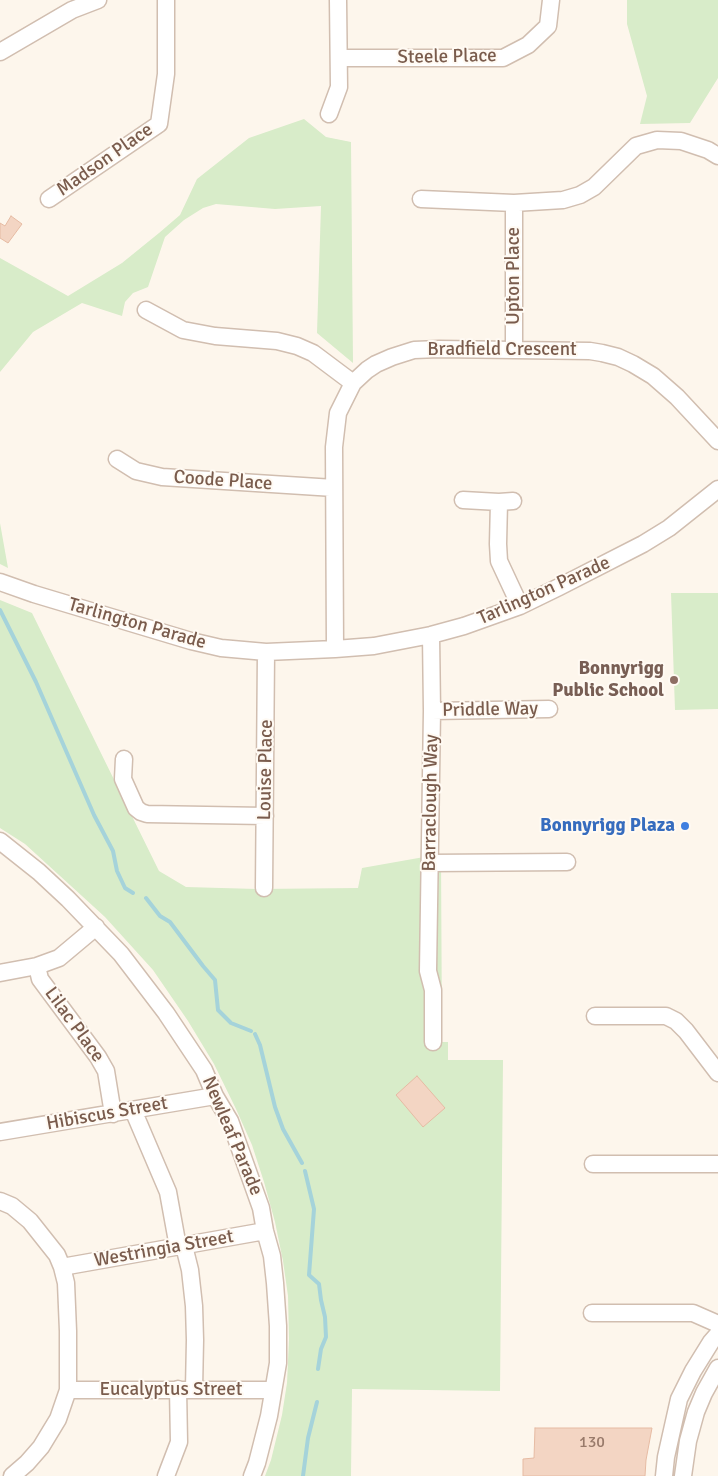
<!DOCTYPE html>
<html>
<head>
<meta charset="utf-8">
<style>
  body { margin:0 }
  canvas { display:block; background:#fdf6ec }
</style>
</head>
<body>
<canvas width="718" height="1476"></canvas>
<script>
const ctx = document.querySelector('canvas').getContext('2d');
ctx.lineJoin = 'round';
function fill(path, color) { ctx.fillStyle = color; ctx.fill(path, 'evenodd'); }
const poly = rows => new Path2D(rows.map(r => 'M' + r).join(''));
function trace(path, color, width, dash) { ctx.strokeStyle = color; ctx.lineWidth = width; ctx.lineCap = dash ? 'butt' : 'round'; ctx.setLineDash(dash || []); ctx.stroke(path); }
function write(font, color, halo, rows, align = 'center') {
  ctx.font = font + ' Signika,sans-serif'; ctx.lineWidth = 4; ctx.setLineDash([]); ctx.textBaseline = 'middle'; ctx.strokeStyle = halo; ctx.fillStyle = color; for (const [text, x, y, turn = 0] of rows) {
    ctx.save(); ctx.translate(x, y); ctx.rotate((+turn || 0) * Math.PI / 180); ctx.textAlign = isNaN(turn) ? turn : align; if (halo) ctx.strokeText(text, 0, 0); ctx.fillText(text, 0, 0); ctx.restore();
  }
}
fill(poly([
  [627,0,718,0,718,78,690,123,640,124,647,96,627,24],
  [304,119,326,137,351,142,353,363,317,333,321,206,275,209,216,204,203,208,184,220,165,237,148,287,133,293,125,302,122,316,82,303,33,332,0,372,0,258,68,296,122,263,159,233,180,215,197,179,249,138],
  [0,523,8,568,0,564],
  [671,593,718,593,718,709,675,710],
  [0,600,32,613,159,871,186,887,257,889,358,888,362,868,441,854,442,1042,448,1042,448,1060,503,1060,500,1391,352,1389,351,1476,265,1476,271,1460,282,1415,287,1383,289,1339,288,1296,283,1261,275,1222,264,1182,252,1145,236,1109,214,1064,188,1021,153,970,105,917,25,844,0,828]
]), '#d8ecc9');
trace(poly([
  [0,610,36,682,94,815,113,851,117,871,125,888,133,893],
  [146,898,160,916,170,922,203,966,215,980,218,1010,231,1023,251,1031],
  [255,1034,260,1045,275,1107,283,1129,302,1163],
  [305,1171,314,1209,309,1275,319,1284,321,1300,325,1317,326,1337,321,1349,318,1369],
  [303,1476,308,1438,317,1402]
]), '#a5d3da', 4);
const building = poly([
  [11,216,22,224,8,243,0,238,0,223,5,226,11,216],
  [417,1076,445,1108,423,1127,396,1095,417,1076],
  [535,1428,652,1428,646,1460,645,1476,523,1476,523,1459,534,1458,535,1428]
]);
fill(building, '#f3d5c3');
trace(building, '#e6bba3', 1);
const minor = poly([
  [0,52,72,10,98,0],
  [339,58,503,58,528,45,548,26,551,0],
  [329,114,339,87,338,0],
  [49,199,159,124,166,74,166,0],
  [421,199,514,203,563,200,580,195,594,187,636,146,657,140,681,141,708,150,718,156],
  [146,310,183,330,215,336,277,341,297,346,313,353,353,383],
  [514,349,514,203],
  [117,459,136,471,162,477,334,488],
  [463,500,499,502,513,501],
  [499,502,498,544,499,561,520,606],
  [0,582,34,594,191,641,221,648,266,652,335,649,374,646,431,635,464,626,520,606,559,587,643,544,669,528,718,489],
  [431,635,432,711,428,971,433,990,433,1042],
  [335,649,334,447,338,413,353,383,367,370,376,364,392,357,414,350,439,349,590,351,602,353,618,357,633,364,653,376,677,397,718,441],
  [432,711,549,709],
  [124,759,123,779,136,808,141,812,147,814,265,816],
  [0,841,39,872,68,899,121,954,166,1013,204,1070,215,1096,230,1121,261,1208,265,1231,272,1256,275,1283,278,1326,278,1363,269,1416,257,1463,252,1476],
  [430,863,567,862],
  [264,888,266,652],
  [37,966,40,979,98,1057,106,1071,113,1114],
  [0,973,37,966,59,958,96,927],
  [595,1016,666,1016,676,1021,686,1031,718,1073],
  [133,1110,168,1192,178,1247],
  [0,1132,215,1096],
  [593,1164,718,1164],
  [0,1201,12,1206,30,1221,57,1255,62,1267,66,1283,68,1331,68,1390,58,1419,41,1447,27,1463,12,1476],
  [184,1246,190,1270,194,1306,195,1340,194,1389],
  [62,1267,265,1231],
  [592,1313,693,1313,718,1324],
  [68,1390,273,1390],
  [166,1476,179,1442,178,1389],
  [664,1476,666,1457,679,1399,693,1371,711,1342,718,1334],
  [683,1476,688,1441,696,1412,704,1393,718,1368]
]);
trace(minor, '#d1beb0', 19);
trace(minor, '#fff', 16);
for (const [x, y, r, color] of [
  [674,680,5,"#8d6e63"],
  [685,826,5,"#3f7fe0"]
]) { const dot = new Path2D(); dot.arc(x, y, r, 0, 2 * Math.PI); ctx.fillStyle = color; ctx.fill(dot); trace(dot, '#fffaf3', 2); }
write('16px', '#987a6a', null, [
  ["130",592,1443]
]);
write('19px', '#7a5c4d', '#fffaf3', [
  ["Steele Place",447,57,-1],
  ["Madson Place",105,160,-35],
  ["Upton Place",514,276,-90],
  ["Bradfield Crescent",502,350],
  ["Coode Place",223,481,4],
  ["Tarlington Parade",544,591,-24],
  ["Tarlington Parade",137,624,16],
  ["Priddle Way",490,710,-1],
  ["Louise Place",266,770,-89],
  ["Barraclough Way",431,803,-89],
  ["Lilac Place",74,1025,54],
  ["Hibiscus Street",107,1114,-10],
  ["Newleaf Parade",232,1136,67],
  ["Westringia Street",164,1249,-10],
  ["Eucalyptus Street",171,1390]
]);
write('bold 19px', '#785e54', '#fffaf3', [
  ["Bonnyrigg",664,669],
  ["Public School",664,691]
], 'right');
write('bold 19px', '#366cbe', '#fffaf3', [
  ["Bonnyrigg Plaza",675,826]
], 'right');
</script>
</body>
</html>
